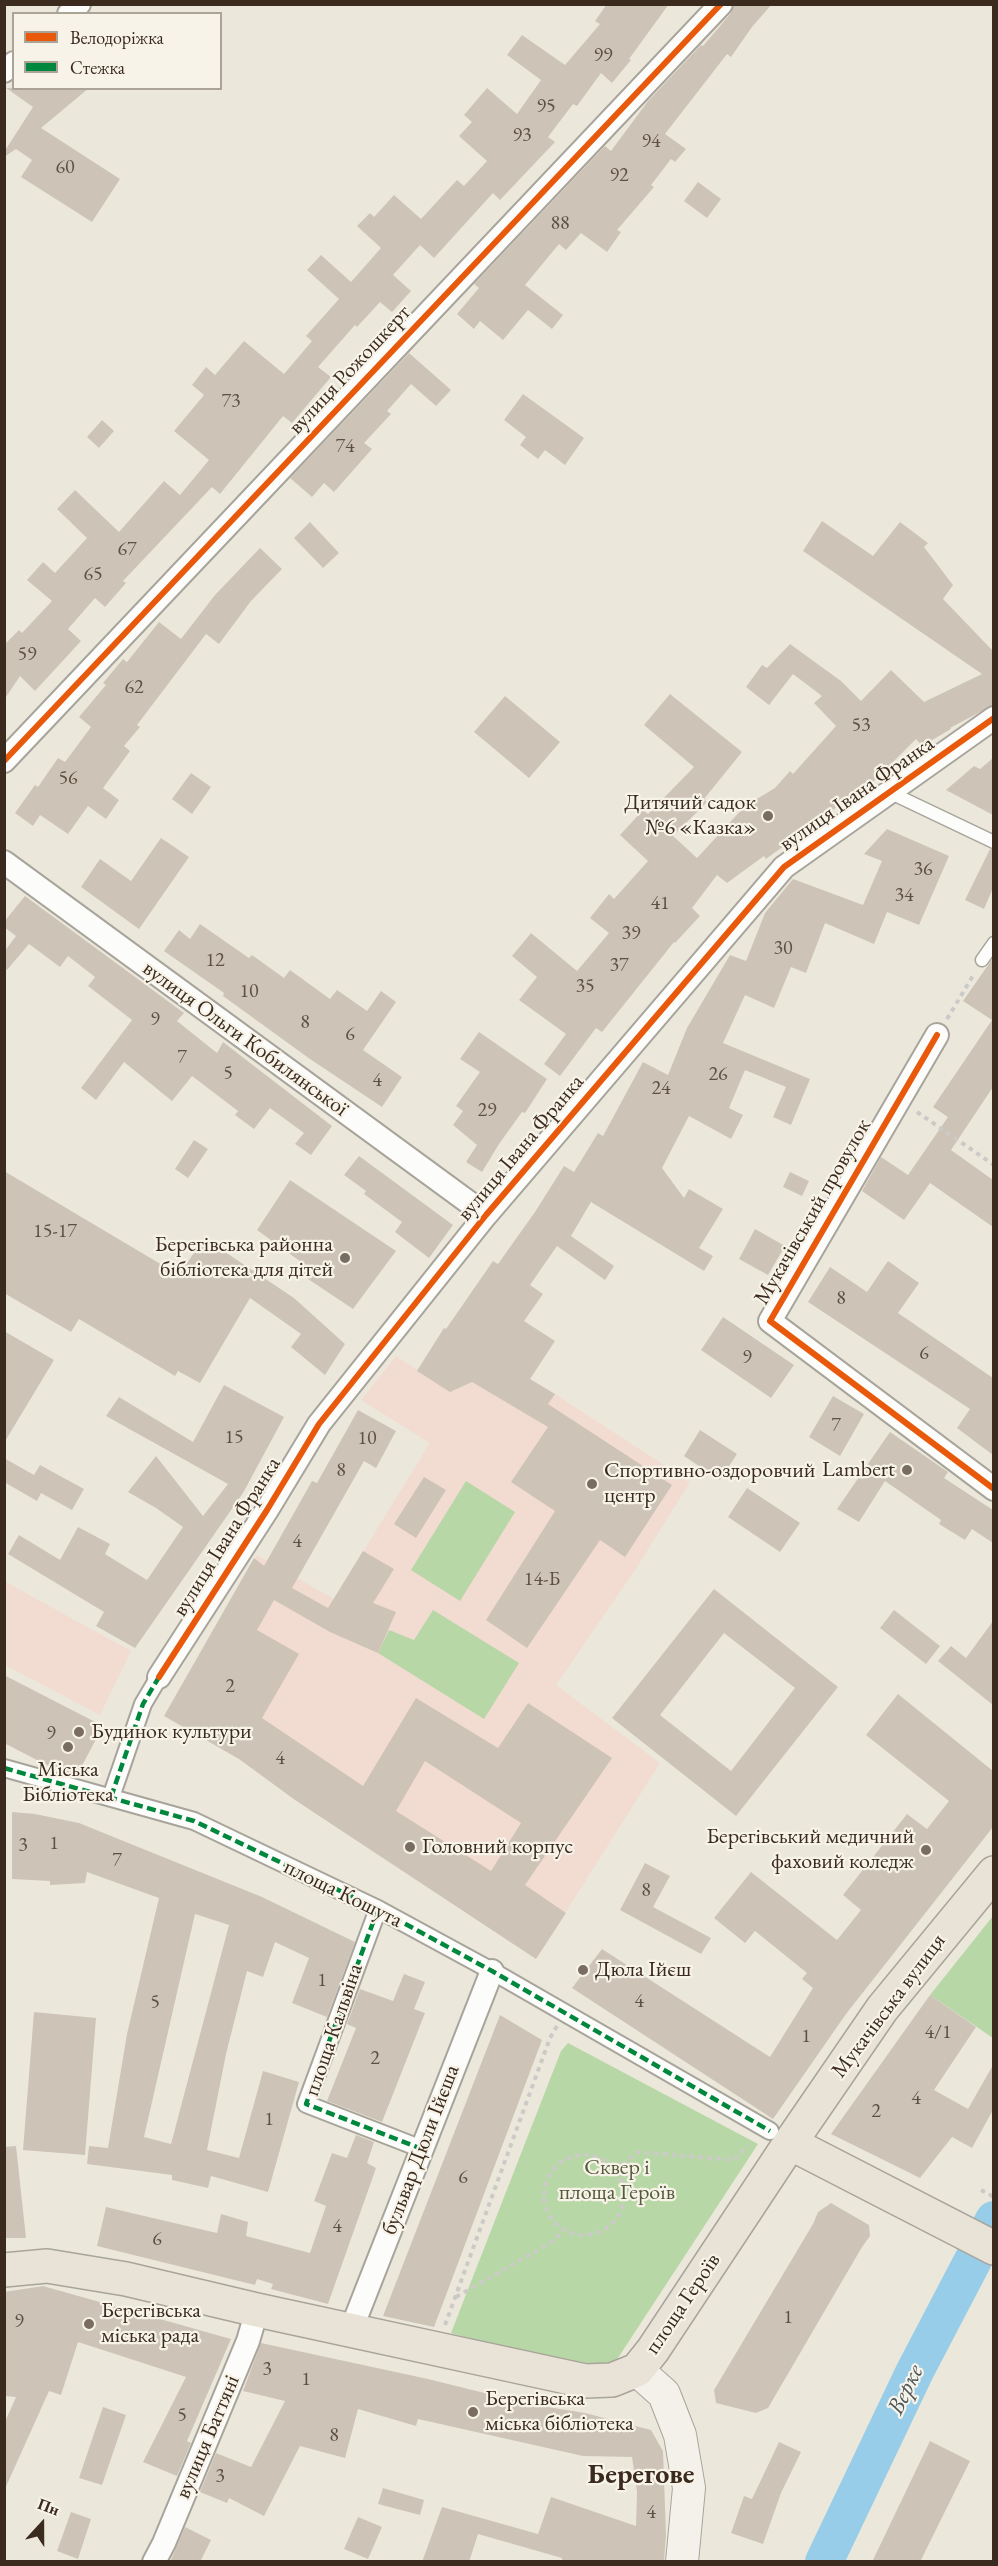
<!DOCTYPE html>
<html>
<head>
<meta charset="utf-8">
<style>
  body { margin:0 }
  #map { position:relative; width:998px; height:2566px; overflow:hidden; background:#ebe8db; font-family:"EB Garamond",serif }
  canvas { display:block }
  .frame { position:absolute; inset:0; border:6px solid #3b2a1e; pointer-events:none }
  .legend { position:absolute; left:12px; top:12px; width:210px; height:78px; box-sizing:border-box; background:#f7f3e8; border:2px solid #aca397; margin:0; padding:8px 10px; list-style:none; font-size:18px; color:#3b2a1e }
  .legend li { display:flex; align-items:center; gap:12px; height:30px }
  .legend b { width:30px; border:2px solid #aca397 }
  .north { position:absolute; left:12px; top:2494px; width:60px; height:60px; -webkit-text-stroke:4px #f7f3e8; paint-order:stroke; rotate:21deg; font-size:16px; font-weight:700; line-height:24px; text-align:center; color:#3b2a1e }
  .north::after { content:''; display:block; margin:auto; width:21px; height:27px; background:#3b2a1e; clip-path:polygon(50% 0,100% 100%,50% 72%,0 100%) }
</style>
</head>
<body>
<div id="map">
<canvas width="998" height="2566"></canvas>
<div class="frame"></div>
<ul class="legend">
<li><b style="height:8px;background:#e8590c"></b>Велодоріжка</li>
<li><b style="height:8px;background:#00873e"></b>Стежка</li>
</ul>
<div class="north">Пн</div>
</div>
<script>
const ctx = document.querySelector('canvas').getContext('2d');
ctx.lineJoin = 'round';
function fill(path, color) { ctx.fillStyle = color; ctx.fill(path, 'evenodd'); }
const poly = rows => new Path2D(rows.map(r => 'M' + r).join(''));
function trace(path, color, width, dash) { ctx.strokeStyle = color; ctx.lineWidth = width; ctx.lineCap = dash ? 'butt' : 'round'; ctx.setLineDash(dash || []); ctx.stroke(path); }
function write(font, color, halo, rows, align = 'center') {
  ctx.font = font + ' "EB Garamond",serif'; ctx.lineWidth = 4.5; ctx.setLineDash([]); ctx.textBaseline = 'middle'; ctx.strokeStyle = halo; ctx.fillStyle = color; for (const [text, x, y, turn = 0] of rows) {
    ctx.save(); ctx.translate(x, y); ctx.rotate((+turn || 0) * Math.PI / 180); ctx.textAlign = isNaN(turn) ? turn : align; if (halo) ctx.strokeText(text, 0, 0); ctx.fillText(text, 0, 0); ctx.restore();
  }
}
fill(poly([
  [444,1328,555,1394,690,1482,637,1567,556,1685,660,1763,536,1959,296,1800,239,1759,164,1716,257,1555,334,1599,430,1443,361,1400,396,1356,417,1370],
  [4,1581,131,1651,100,1715,5,1665]
]), '#f2dbd1');
fill(poly([
  [466,1481,515,1512,460,1601,411,1570],
  [433,1610,519,1663,484,1719,378,1653,389,1630,414,1640],
  [993,1916,993,2038,930,1995],
  [568,2043,758,2144,616,2361,577,2368,451,2333,561,2051]
]), '#b8d7a7');
trace(poly([
  [824,2562,915,2371,994,2220]
]), '#97cde8', 38);
fill(poly([
  [607,4,669,4,629,59,631,60,612,83,601,73,577,106,573,104,548,137,555,142,500,200,493,193,434,258,420,245,393,275,411,291,392,312,380,302,357,327,355,325,318,367,331,377,292,423,283,416,220,494,212,487,123,581,126,583,105,607,95,598,68,629,81,641,35,691,20,676,4,700,4,645,19,630,22,633,52,601,27,580,43,562,55,573,87,538,57,509,75,490,119,532,164,481,180,495,209,460,174,431,204,395,192,385,206,367,215,375,244,341,284,374,312,341,306,336,339,299,307,270,321,255,351,282,381,248,357,226,370,213,374,217,394,195,421,219,457,180,464,186,487,161,459,136,472,122,464,115,487,88,517,114,541,80,507,55,522,35,565,65,600,24,595,21],
  [734,4,772,4,752,27,731,57,727,54,665,134,686,149,675,162,671,159,651,185,654,187,617,230,621,232,607,252,581,233,566,250,559,244,525,285,563,315,552,329,528,310,503,340,480,321,474,329,457,314,479,288,474,284,605,146,611,151,648,101,701,45,703,46,731,13],
  [6,88,89,88,41,128,120,179,92,222,21,177,32,160,16,149,4,157,4,152,33,107],
  [698,182,721,199,707,218,684,201],
  [409,353,451,390,436,406,411,384,387,411,391,414,364,443,372,449,334,492,324,483,312,497,290,478],
  [523,394,584,438,565,465,545,450,538,459,520,445,526,437,504,420],
  [102,420,114,431,99,448,87,437],
  [822,521,873,556,900,522,928,543,924,547,953,585,943,599,993,651,993,705,950,728,951,729,922,746,916,739,869,786,860,790,766,859,764,856,727,883,717,875,692,908,700,916,675,943,674,942,602,1032,596,1028,560,1076,544,1064,566,1034,519,1000,537,977,512,956,531,933,577,971,609,933,590,918,609,894,614,899,648,861,620,835,643,810,648,814,694,767,644,725,670,694,742,752,704,799,707,802,673,836,697,858,745,806,775,788,790,771,793,774,836,726,814,703,822,696,793,674,769,705,746,687,762,665,767,668,790,644,841,681,861,701,891,670,924,702,982,674,803,551],
  [310,522,339,553,323,568,294,538],
  [260,548,282,569,251,601,219,644,206,634,137,725,140,727,124,746,130,751,103,788,119,800,106,819,88,806,68,834,40,815,33,826,15,813,35,785,38,787,58,758,65,762,91,727,79,717,106,685,103,683,123,659,127,662,159,622,181,639,215,595],
  [505,696,560,742,529,778,474,732],
  [993,758,993,815,946,790,974,766,980,769],
  [191,773,211,787,192,814,172,799],
  [887,829,949,856,919,925,887,912,874,944,825,923,806,973,791,967,774,1008,745,995,723,1043,810,1079,791,1125,773,1117,786,1087,745,1070,729,1108,743,1115,731,1139,689,1116,662,1168,684,1198,689,1189,723,1209,699,1248,713,1256,704,1271,591,1202,571,1236,614,1266,605,1280,557,1246,530,1285,543,1294,524,1321,555,1341,530,1379,555,1394,548,1404,672,1485,625,1557,600,1540,527,1648,486,1620,555,1511,511,1482,548,1427,472,1382,450,1392,417,1371,444,1328,446,1329,493,1261,498,1264,535,1212,564,1166,574,1172,598,1133,603,1136,643,1062,668,1075,687,1028,730,955,746,961,765,913,793,879,863,905,882,861,864,854],
  [161,838,189,857,139,929,81,887,100,859,131,881],
  [990,849,993,850,993,888,984,909,965,900],
  [25,896,184,1013,177,1021,217,1053,223,1042,332,1126,311,1155,295,1144,304,1133,270,1108,254,1129,235,1115,238,1111,192,1076,172,1101,124,1062,96,1100,81,1088,132,1020,88,986,95,977,68,956,60,967,29,944,7,970,4,968,4,952,16,936,4,927,4,922],
  [200,924,249,958,252,955,284,978,290,970,330,999,337,990,367,1011,381,991,396,1002,363,1050,402,1077,382,1107,310,1059,223,996,224,993,164,951,179,930,190,939],
  [993,958,993,1087,951,1150,993,1180,993,1227,930,1183,904,1220,862,1191,881,1157,908,1175,948,1117,933,1107,992,1020,963,1001],
  [479,1032,547,1079,525,1113,522,1112,499,1144,482,1172,466,1162,477,1145,453,1125,463,1111,456,1106,480,1072,460,1059],
  [194,1140,208,1149,188,1178,175,1169],
  [359,1156,453,1225,429,1258,395,1232,402,1222,364,1194,366,1191,344,1175],
  [4,1171,179,1275,204,1238,294,1298,345,1344,325,1375,291,1347,301,1334,250,1298,200,1383,178,1371,175,1376,79,1319,71,1332,4,1293],
  [790,1172,809,1181,802,1196,783,1187],
  [290,1180,396,1251,353,1309,302,1275,308,1267,257,1230],
  [755,1229,785,1246,768,1275,739,1259],
  [888,1261,919,1283,898,1313,993,1378,993,1455,957,1428,970,1409,808,1302,830,1267,867,1292],
  [723,1317,794,1365,771,1398,701,1350],
  [4,1331,54,1360,4,1443],
  [224,1385,284,1417,243,1493,135,1648,96,1626,104,1612,8,1554,19,1535,60,1560,78,1527,110,1544,105,1554,147,1580,183,1527,156,1508,128,1492,156,1456,203,1516,228,1484,106,1416,119,1397,193,1442],
  [833,1396,864,1414,840,1456,809,1437],
  [358,1410,396,1431,376,1468,364,1461,292,1588,328,1608,363,1551,394,1569,373,1603,396,1612,378,1653,330,1632,274,1600,257,1630,299,1654,262,1718,363,1786,416,1698,498,1748,528,1703,612,1758,525,1885,566,1913,536,1959,295,1800,239,1759,164,1716,254,1558,264,1566,312,1481,317,1483],
  [425,1761,521,1823,491,1871,396,1811],
  [700,1430,737,1454,720,1480,684,1456],
  [890,1432,948,1472,944,1478,993,1510,993,1543,972,1529,965,1540,939,1524,941,1520,885,1481,859,1522,837,1509],
  [4,1458,34,1475,40,1465,84,1489,72,1510,41,1493,37,1501,4,1482],
  [424,1477,446,1490,416,1538,394,1524],
  [747,1488,800,1523,780,1552,728,1517],
  [714,1589,838,1687,736,1816,612,1718],
  [724,1633,795,1688,731,1771,660,1715],
  [894,1610,940,1646,926,1664,880,1628],
  [993,1621,993,1705,938,1661,951,1646,966,1658],
  [4,1675,103,1726,76,1777,64,1774,4,1743],
  [898,1694,993,1771,993,1827,846,2014,773,2119,572,1988,602,1949,770,2057,813,1988,802,1979,807,1973,755,1931,745,1943,714,1918,751,1872,837,1940,861,1910,843,1895,907,1814,927,1829,949,1801,866,1735],
  [12,1812,35,1814,79,1823,262,1897,355,1942,327,2017,292,2003,309,1958,275,1942,263,1977,247,1971,226,2054,207,2150,239,2158,263,2071,299,2082,268,2192,211,2176,208,2188,172,2180,172,2175,87,2164,89,2146,108,2148,127,2034,159,1898,87,1872,85,1883,50,1885,50,1881,12,1879],
  [195,1914,229,1925,171,2144,144,2137],
  [645,1863,670,1876,653,1907,711,1938,701,1954,620,1910],
  [404,1974,425,1982,414,2009,425,2013,382,2122,327,2101,356,2028,347,2024,360,1989,393,2001],
  [930,1995,976,2027,934,2090,968,2109,993,2065,993,2110,972,2148,952,2137,920,2178,831,2134],
  [34,2012,96,2018,85,2155,23,2150],
  [500,2015,542,2040,434,2327,383,2316],
  [356,2135,374,2142,367,2163,376,2168,328,2304,271,2289,273,2284,257,2279,255,2285,97,2246,106,2207,217,2233,221,2214,248,2222,246,2236,310,2253,326,2206,314,2201,332,2153,347,2158],
  [16,2146,26,2238,4,2238,4,2147],
  [831,2203,869,2225,870,2236,862,2247,768,2408,756,2413,716,2403,714,2390,813,2224,818,2212],
  [43,2286,231,2339,187,2441,191,2443,177,2476,143,2462,186,2377,78,2342,61,2395,49,2391,4,2491,4,2424,16,2397,4,2396,4,2292],
  [261,2343,428,2379,529,2404,585,2413,651,2430,663,2451,666,2535,664,2562,562,2562,562,2558,478,2534,469,2562,422,2562,442,2507,538,2534,551,2497,636,2526,637,2492,632,2457,583,2456,418,2419,416,2426,358,2409,345,2458,300,2446,264,2516,229,2498,227,2503,200,2492,216,2453,251,2467,285,2401,243,2391],
  [103,2407,126,2415,102,2485,79,2478],
  [930,2441,970,2461,920,2562,872,2562],
  [779,2442,801,2452,781,2493,763,2544,731,2533,744,2496,752,2499],
  [383,2488,424,2500,420,2515,378,2504],
  [71,2512,91,2519,78,2559,57,2551],
  [358,2517,382,2527,368,2559,344,2549],
  [185,2527,211,2540,200,2562,170,2562]
]), '#cdc4b7');
const service = poly([
  [889,792,994,842],
  [982,960,994,943]
]);
const pedestrian = poly([
  [4,1768,194,1821,378,1909,492,1971,770,2131],
  [111,1797,143,1704,159,1677],
  [378,1909,306,2104,422,2149]
]);
const minor = poly([
  [69,14,79,4],
  [4,71,14,63],
  [4,761,721,4],
  [4,862,486,1215],
  [937,1035,770,1321,994,1489],
  [159,1677,267,1510,319,1424,486,1215,784,867,994,718],
  [351,2330,492,1971],
  [154,2562,164,2543,248,2341,257,2310]
]);
const secondary = poly([
  [637,2370,664,2394,680,2435,689,2488,682,2562]
]);
const trunk = poly([
  [790,2143,994,2248],
  [4,2270,47,2266,126,2279,257,2310,585,2381,612,2380,637,2370,653,2350,790,2143,882,2009,994,1873]
]);
trace(service, '#a8a49b', 15);
trace(pedestrian, '#a8a49b', 20);
trace(minor, '#a8a49b', 26);
trace(secondary, '#a8a49b', 34);
trace(trunk, '#a8a49b', 36);
trace(poly([
  [947,1019,974,974],
  [917,1112,994,1165],
  '544 2195a40 40 0 1 1 80 0a40 40 0 1 1-80 0Z',
  [615,2170,638,2152,733,2160,748,2146],
  [981,2190,994,2197],
  [456,2297,552,2242,564,2230],
  [445,2325,550,2038,557,2026]
]), '#cccac7', 4, [4.5, 4.5]);
trace(service, '#fcfcfa', 12);
trace(pedestrian, '#fcfcfa', 16);
trace(minor, '#fcfcfa', 22);
trace(secondary, '#f4f1eb', 32);
trace(trunk, '#e9e3d7', 33);
trace(poly([
  [4,1768,194,1821,378,1909,492,1971,770,2131],
  [111,1797,143,1704,159,1677],
  [378,1909,306,2104,422,2149]
]), '#00873e', 4.5, [9, 4.5]);
trace(poly([
  [4,761,721,4],
  [937,1035,770,1321,994,1489],
  [159,1677,267,1510,319,1424,486,1215,784,867,994,718]
]), '#e8590c', 6);
for (const [x, y, r, color] of [
  [768,816,6,"#796c60"],
  [345,1258,6,"#796c60"],
  [907,1470,6,"#796c60"],
  [592,1484,6,"#796c60"],
  [79,1732,6,"#796c60"],
  [68,1747,6,"#796c60"],
  [410,1847,6,"#796c60"],
  [926,1850,6,"#796c60"],
  [583,1970,6,"#796c60"],
  [89,2324,6,"#796c60"],
  [473,2412,6,"#796c60"]
]) { const dot = new Path2D(); dot.arc(x, y, r, 0, 2 * Math.PI); ctx.fillStyle = color; ctx.fill(dot); trace(dot, '#f7f3e8', 2); }
write('20px', '#605044', null, [
  ["99",603,56],
  ["95",546,107],
  ["93",522,136],
  ["94",651,142],
  ["60",65,168],
  ["92",619,176],
  ["88",560,224],
  ["73",231,402],
  ["74",345,447],
  ["67",127,550],
  ["65",93,575],
  ["59",27,655],
  ["62",134,688],
  ["53",861,726],
  ["56",68,779],
  ["36",923,870],
  ["34",904,896],
  ["41",660,904],
  ["39",631,934],
  ["30",783,949],
  ["12",215,961],
  ["37",619,966],
  ["35",585,987],
  ["10",249,992],
  ["9",155,1020],
  ["8",305,1023],
  ["6",350,1035],
  ["7",182,1058],
  ["5",228,1074],
  ["26",718,1075],
  ["4",377,1081],
  ["24",661,1089],
  ["29",487,1111],
  ["15-17",55,1232],
  ["8",841,1299],
  ["6",924,1354],
  ["9",747,1358],
  ["7",836,1426],
  ["15",234,1438],
  ["10",367,1439],
  ["8",341,1471],
  ["4",297,1542],
  ["14-Б",542,1580],
  ["2",230,1687],
  ["9",51,1734],
  ["4",280,1759],
  ["1",54,1844],
  ["3",23,1846],
  ["7",117,1861],
  ["8",646,1891],
  ["1",322,1981],
  ["4",639,2002],
  ["5",155,2003],
  ["4/1",938,2033],
  ["1",806,2037],
  ["2",375,2059],
  ["4",916,2099],
  ["2",876,2112],
  ["1",269,2120],
  ["6",463,2178],
  ["4",337,2227],
  ["6",157,2240],
  ["1",788,2318],
  ["9",19,2322],
  ["3",267,2370],
  ["1",306,2380],
  ["5",182,2416],
  ["8",334,2436],
  ["3",220,2477],
  ["4",651,2513]
]);
write('22px', '#3b2a1e', '#f7f3e8', [
  ["вулиця Рожошкерт",350,370,-47],
  ["вулиця Івана Франка",857,794,-35],
  ["вулиця Ольги Кобилянської",245,1039,36],
  ["вулиця Івана Франка",521,1148,-50],
  ["Мукачівський провулок",813,1212,-60],
  ["вулиця Івана Франка",227,1537,-58],
  ["площа Кошута",343,1894,26],
  ["Мукачівська вулиця",889,2006,-53],
  ["площа Кальвіна",334,2030,-71],
  ["бульвар Дюли Ійєша",421,2150,-69],
  ["площа Героїв",683,2304,-56],
  ["вулиця Баттяні",208,2437,-67]
]);
write('22px', '#3b2a1e', '#f7f3e8', [
  ["Дитячий садок",756,803,"right"],
  ["№6 «Казка»",756,828,"right"],
  ["Берегівська районна",333,1245,"right"],
  ["бібліотека для дітей",333,1270,"right"],
  ["Lambert",895,1470,"right"],
  ["Спортивно-оздоровчий",604,1471],
  ["центр",604,1496],
  ["Будинок культури",91,1732],
  ["Міська",68,1770,"center"],
  ["Бібліотека",68,1795,"center"],
  ["Берегівський медичний",914,1837,"right"],
  ["фаховий коледж",914,1862,"right"],
  ["Головний корпус",422,1847],
  ["Дюла Ійєш",595,1970],
  ["Берегівська",101,2311],
  ["міська рада",101,2336],
  ["Берегівська",485,2399],
  ["міська бібліотека",485,2424]
], 'left');
write('22px', '#545a3a', '#f7f3e8', [
  ["Сквер і",617,2168],
  ["площа Героїв",617,2193]
]);
write('italic 24px', '#4c575c', '#f7f3e8', [
  ["Верке",906,2390,-64]
]);
write('bold 28px', '#3b2a1e', '#f7f3e8', [
  ["Берегове",641,2475]
]);
</script>
</body>
</html>
